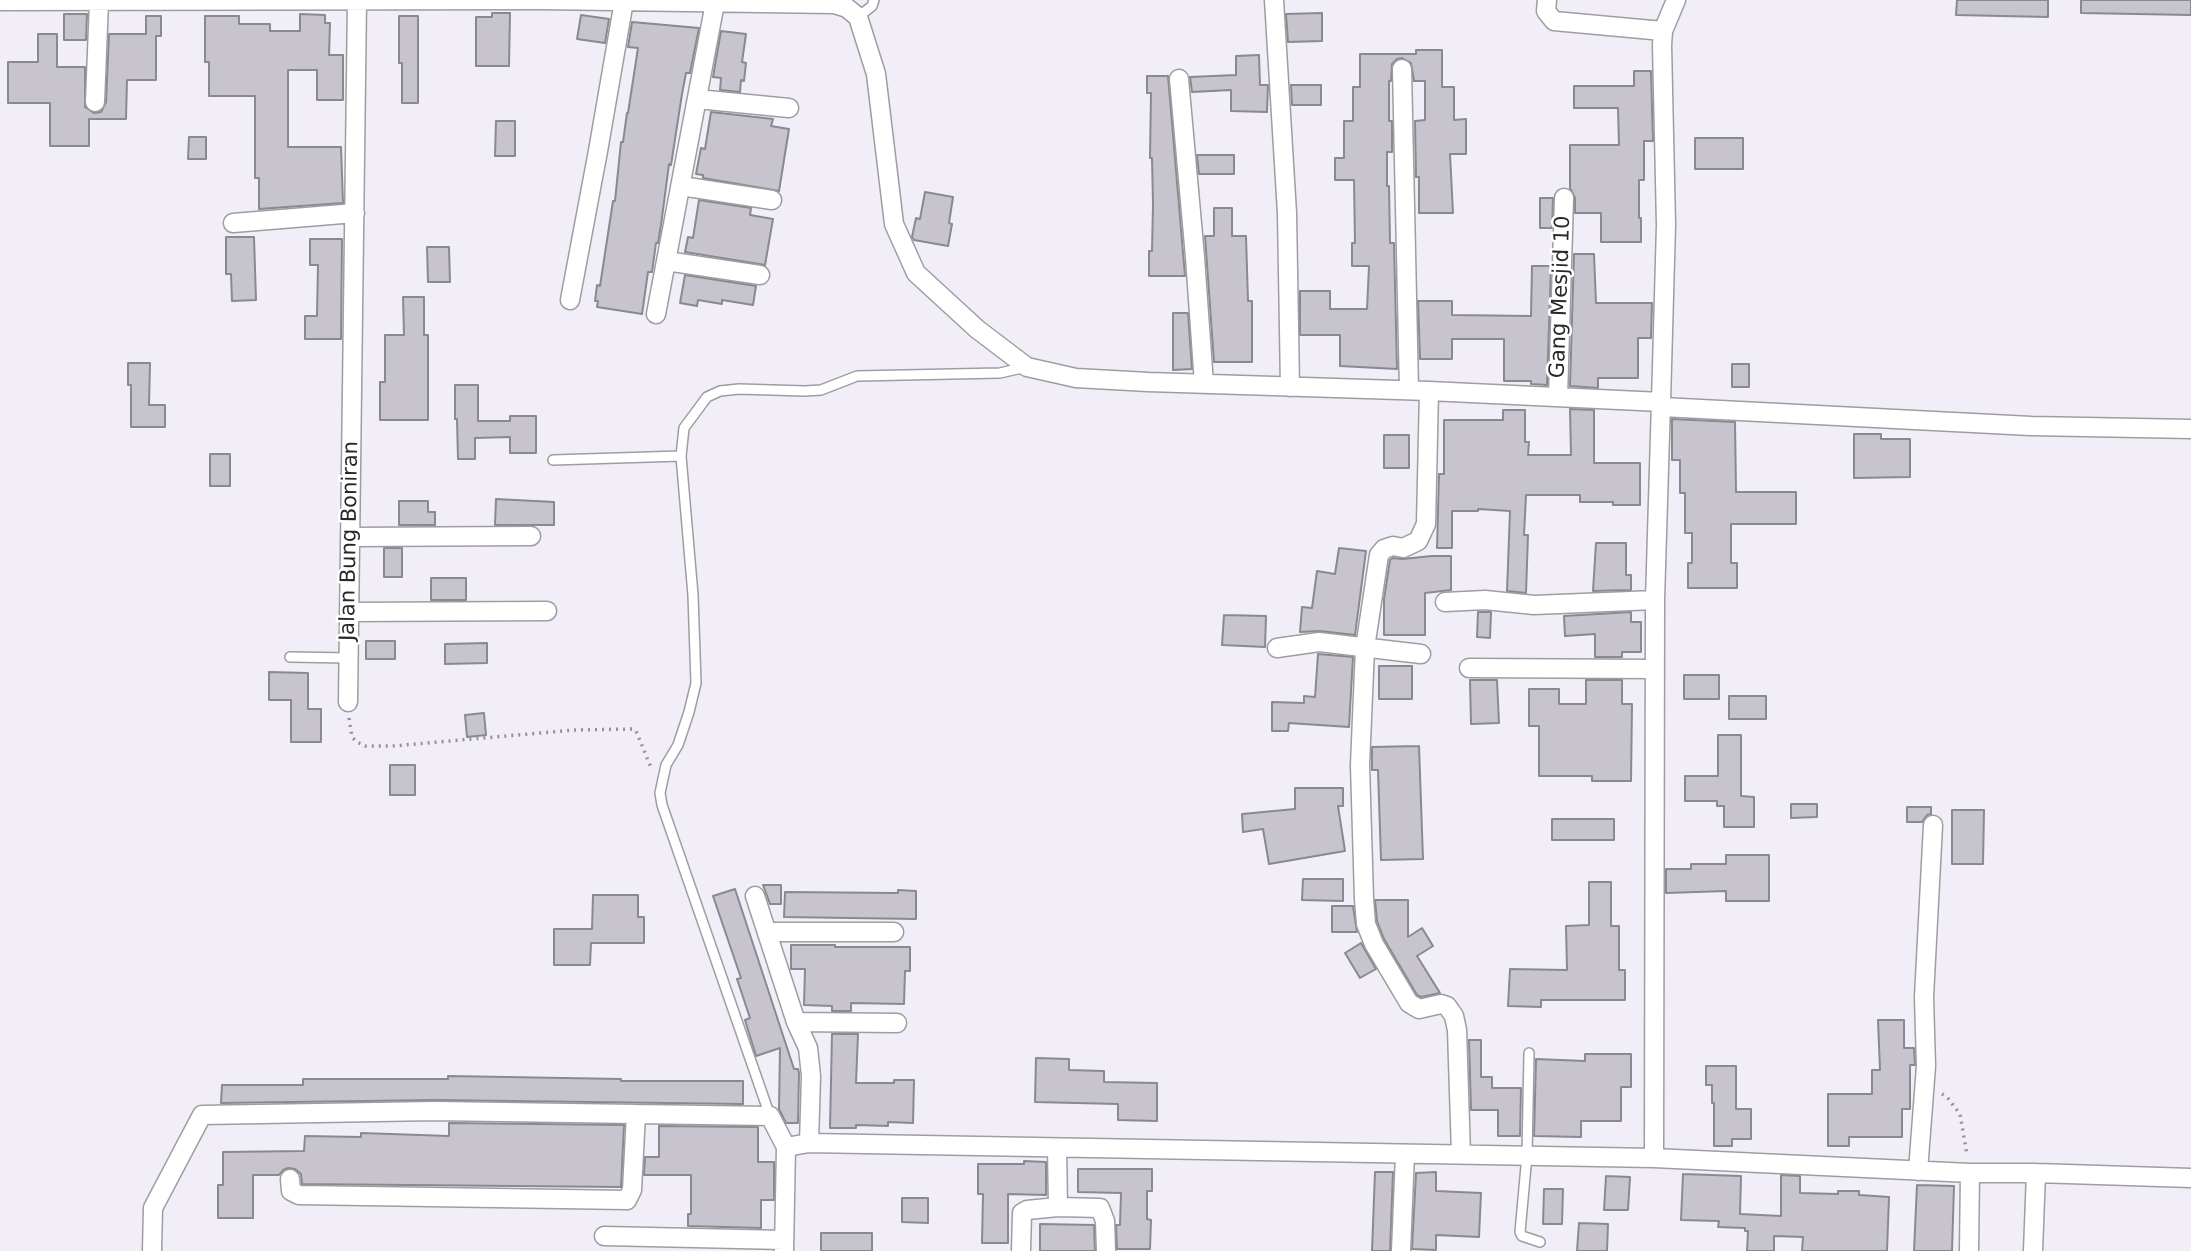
<!DOCTYPE html>
<html>
<head>
<meta charset="utf-8">
<style>
  body { margin:0 }
  canvas { display:block; background:#f1eef7 }
</style>
</head>
<body>
<canvas width="2191" height="1251"></canvas>
<script>
const ctx = document.querySelector('canvas').getContext('2d');
ctx.lineJoin = 'round';
function fill(path, color) { ctx.fillStyle = color; ctx.fill(path, 'evenodd'); }
const poly = rows => new Path2D(rows.map(r => 'M' + r).join(''));
function trace(path, color, width, dash) { ctx.strokeStyle = color; ctx.lineWidth = width; ctx.lineCap = dash ? 'butt' : 'round'; ctx.setLineDash(dash || []); ctx.stroke(path); }
function write(font, color, halo, rows, align = 'center') {
  ctx.font = font + ' "DejaVu Sans",sans-serif'; ctx.lineWidth = 5; ctx.setLineDash([]); ctx.textBaseline = 'middle'; ctx.strokeStyle = halo; ctx.fillStyle = color; for (const [text, x, y, turn = 0] of rows) {
    ctx.save(); ctx.translate(x, y); ctx.rotate((+turn || 0) * Math.PI / 180); ctx.textAlign = isNaN(turn) ? turn : align; if (halo) ctx.strokeText(text, 0, 0); ctx.fillText(text, 0, 0); ctx.restore();
  }
}
const building = poly([
  [1957,0,2048,0,2048,17,1956,15,1957,0],
  [2081,0,2191,0,2191,15,2081,13,2081,0],
  [492,13,510,13,509,66,476,66,476,17,492,17,492,13],
  [1322,13,1322,41,1288,42,1286,14,1322,13],
  [64,14,87,14,86,40,64,40,64,14],
  [300,14,325,15,325,23,330,23,329,55,343,55,343,100,317,100,317,70,288,70,288,147,341,147,343,203,259,209,259,178,255,178,255,96,209,96,209,62,205,62,205,16,239,16,239,24,270,24,270,31,300,31,300,14],
  [581,15,609,19,605,43,577,39,581,15],
  [146,16,161,16,161,36,156,36,156,80,127,80,126,119,89,119,89,146,50,146,50,103,8,103,8,62,38,62,38,34,57,34,57,67,85,67,85,107,94,113,101,112,106,102,109,34,146,34,146,16],
  [399,16,418,16,418,103,402,103,402,63,399,63,399,16],
  [632,22,699,28,690,73,686,73,682,94,671,165,669,164,661,225,658,243,656,243,652,272,648,272,642,314,597,307,598,301,595,301,597,285,600,286,613,201,615,201,621,142,623,142,627,113,628,113,638,48,628,47,632,22],
  [721,31,746,34,742,62,746,63,744,81,741,80,740,92,720,90,721,78,713,77,721,31],
  [1416,50,1442,50,1442,87,1454,87,1454,120,1466,119,1466,154,1450,154,1453,213,1419,213,1419,177,1416,177,1415,121,1425,120,1425,81,1414,81,1411,63,1402,58,1397,59,1392,64,1391,81,1389,81,1389,121,1392,121,1392,152,1387,152,1387,186,1389,186,1390,243,1394,243,1397,369,1340,366,1340,335,1300,335,1300,291,1330,291,1330,309,1367,309,1369,266,1352,266,1352,243,1355,243,1354,180,1335,180,1335,158,1344,158,1344,121,1353,121,1353,87,1360,87,1360,54,1416,54,1416,50],
  [1259,55,1260,85,1268,85,1267,112,1231,111,1231,90,1192,92,1190,77,1236,75,1236,56,1259,55],
  [1634,71,1651,71,1653,141,1644,141,1644,180,1639,180,1639,218,1641,218,1641,242,1601,242,1601,213,1575,213,1575,198,1570,188,1570,145,1619,145,1618,108,1574,108,1574,86,1634,86,1634,71],
  [1147,76,1168,76,1185,276,1149,276,1149,251,1152,251,1153,204,1152,158,1150,158,1151,93,1147,93,1147,76],
  [1291,85,1321,85,1321,105,1292,105,1291,85],
  [711,112,773,119,771,126,789,129,779,191,703,178,703,175,696,174,701,148,705,149,711,112],
  [496,121,515,121,515,156,495,156,496,121],
  [189,137,206,137,206,159,188,159,189,137],
  [1695,138,1743,138,1743,169,1695,169,1695,138],
  [1197,155,1234,155,1234,174,1199,174,1197,155],
  [925,192,953,197,949,223,952,224,948,246,914,240,912,237,916,218,920,219,925,192],
  [1540,198,1553,198,1552,228,1540,228,1540,198],
  [699,200,751,208,750,215,773,219,765,265,685,252,688,237,693,238,699,200],
  [1214,208,1232,208,1232,236,1246,236,1248,301,1252,301,1252,362,1214,362,1205,236,1214,236,1214,208],
  [226,237,254,237,256,300,232,301,231,274,226,274,226,237],
  [310,239,342,239,341,339,305,339,305,316,317,316,318,265,310,265,310,239],
  [427,247,449,247,450,282,428,282,427,247],
  [1574,254,1594,254,1596,303,1652,303,1651,338,1638,338,1638,378,1598,378,1598,388,1570,386,1574,254],
  [1532,266,1551,266,1547,385,1531,384,1531,381,1504,381,1504,339,1452,339,1452,359,1420,359,1418,301,1452,301,1452,315,1531,316,1532,266],
  [685,275,756,286,753,305,722,300,722,304,698,300,697,306,680,303,685,275],
  [403,297,424,297,424,335,428,335,428,420,380,420,380,382,385,382,385,335,404,335,403,297],
  [1173,313,1188,313,1192,369,1173,370,1173,313],
  [128,363,150,363,149,405,165,405,165,427,131,427,131,385,128,385,128,363],
  [1732,364,1749,364,1749,387,1732,387,1732,364],
  [455,385,478,385,478,421,510,421,510,416,536,416,536,453,510,453,510,437,475,438,475,459,458,459,457,419,455,419,455,385],
  [1570,409,1594,410,1594,463,1640,463,1640,505,1613,505,1613,502,1580,502,1580,495,1526,495,1524,535,1528,535,1526,593,1507,591,1510,511,1478,509,1478,511,1452,511,1452,548,1437,548,1439,474,1444,474,1444,420,1503,420,1503,410,1525,410,1525,442,1529,442,1528,455,1571,455,1570,409],
  [1672,419,1735,422,1736,492,1796,492,1796,524,1731,524,1731,563,1737,563,1737,588,1688,588,1688,563,1692,563,1692,533,1685,533,1685,493,1680,493,1680,460,1672,460,1672,419],
  [1854,434,1881,434,1881,439,1910,439,1910,477,1854,478,1854,434],
  [1384,435,1409,435,1409,468,1384,468,1384,435],
  [210,454,230,454,230,486,210,486,210,454],
  [496,499,554,502,554,525,495,525,496,499],
  [399,501,428,501,428,512,435,512,435,525,399,525,399,501],
  [1596,543,1626,543,1626,575,1631,575,1631,590,1593,591,1596,543],
  [384,548,402,548,402,577,384,577,384,548],
  [1339,548,1366,551,1355,635,1320,631,1300,632,1302,607,1312,608,1317,571,1335,574,1339,548],
  [1432,556,1451,556,1451,590,1425,593,1425,635,1384,635,1384,599,1390,560,1393,558,1402,559,1432,556],
  [431,578,466,578,466,600,431,600,431,578],
  [1478,612,1491,612,1490,638,1477,637,1478,612],
  [1631,612,1631,622,1641,622,1641,652,1622,652,1622,657,1595,657,1595,634,1565,636,1564,616,1631,612],
  [1224,615,1266,616,1265,647,1222,645,1224,615],
  [366,641,395,641,395,659,366,659,366,641],
  [487,643,487,663,445,664,445,644,487,643],
  [1318,654,1353,657,1349,727,1289,723,1288,731,1272,731,1272,702,1304,703,1304,696,1315,697,1318,654],
  [1379,666,1412,666,1412,699,1379,699,1379,666],
  [269,672,308,673,308,709,321,709,321,742,291,742,291,700,269,700,269,672],
  [1684,675,1719,675,1719,699,1684,699,1684,675],
  [1470,680,1497,680,1499,723,1471,724,1470,680],
  [1586,680,1622,680,1622,704,1632,704,1631,781,1592,781,1592,776,1539,776,1539,726,1529,726,1529,689,1559,689,1559,704,1586,704,1586,680],
  [1729,696,1766,696,1766,719,1729,719,1729,696],
  [484,713,486,735,467,737,465,715,484,713],
  [1718,735,1741,735,1741,796,1754,797,1754,827,1724,827,1724,806,1717,806,1717,801,1685,801,1685,776,1718,776,1718,735],
  [1419,746,1423,859,1381,860,1378,770,1372,770,1372,747,1419,746],
  [390,765,415,765,415,795,390,795,390,765],
  [1295,788,1343,788,1343,806,1338,806,1345,851,1269,864,1263,829,1243,832,1242,814,1295,809,1295,788],
  [1791,804,1817,804,1817,817,1791,818,1791,804],
  [1907,807,1931,807,1931,814,1927,815,1922,822,1907,822,1907,807],
  [1952,810,1984,810,1983,864,1952,864,1952,810],
  [1552,819,1614,819,1614,840,1552,840,1552,819],
  [1726,855,1769,855,1769,901,1726,901,1726,891,1666,893,1666,869,1691,869,1691,864,1726,864,1726,855],
  [1303,879,1343,879,1343,901,1302,900,1303,879],
  [1589,882,1611,882,1611,926,1619,926,1619,970,1625,970,1625,1000,1541,1000,1541,1007,1508,1006,1510,969,1567,970,1566,926,1589,925,1589,882],
  [763,885,781,885,781,904,770,904,763,885],
  [735,889,794,1069,798,1069,799,1073,798,1123,786,1123,779,1109,780,1048,756,1056,745,1020,750,1018,737,979,741,978,713,896,735,889],
  [898,890,916,891,916,919,784,917,785,892,898,893,898,890],
  [593,895,638,895,638,917,644,917,644,943,591,943,590,965,554,965,554,929,592,929,593,895],
  [1375,900,1408,900,1408,937,1422,928,1433,946,1417,956,1440,993,1421,997,1417,995,1384,939,1377,921,1375,900],
  [1332,906,1353,906,1357,932,1332,932,1332,906],
  [1361,943,1376,969,1360,978,1345,953,1361,943],
  [791,945,835,945,835,947,910,947,910,971,905,971,904,1004,851,1003,851,1011,832,1011,832,1006,804,1005,805,969,791,969,791,945],
  [1878,1020,1904,1020,1904,1048,1914,1048,1915,1065,1910,1065,1910,1109,1902,1109,1902,1137,1849,1137,1849,1146,1828,1146,1828,1094,1872,1094,1872,1070,1880,1070,1878,1020],
  [832,1034,858,1034,856,1083,894,1083,894,1080,914,1080,913,1123,888,1122,888,1126,856,1125,856,1128,830,1128,832,1034],
  [1469,1040,1481,1040,1481,1077,1492,1077,1492,1088,1521,1088,1520,1136,1498,1136,1498,1110,1471,1110,1469,1040],
  [1585,1054,1631,1054,1631,1087,1621,1087,1621,1121,1581,1121,1581,1137,1534,1136,1536,1059,1585,1061,1585,1054],
  [1036,1058,1069,1059,1069,1070,1104,1071,1104,1082,1157,1083,1157,1121,1118,1120,1118,1104,1035,1102,1036,1058],
  [1706,1066,1736,1066,1736,1109,1751,1109,1751,1139,1732,1139,1732,1146,1714,1146,1714,1103,1712,1103,1712,1085,1706,1085,1706,1066],
  [448,1076,621,1079,621,1081,743,1081,743,1104,435,1100,221,1103,222,1085,303,1085,303,1079,448,1079,448,1076],
  [449,1123,624,1125,621,1187,302,1184,301,1174,295,1169,288,1168,283,1170,279,1175,253,1175,253,1218,218,1218,218,1185,223,1185,223,1152,304,1151,305,1136,361,1137,361,1133,449,1136,449,1123],
  [659,1126,758,1127,758,1162,774,1162,774,1200,761,1200,761,1228,688,1226,688,1214,691,1214,691,1175,644,1175,645,1157,659,1157,659,1126],
  [1024,1161,1046,1162,1046,1195,1008,1194,1008,1243,982,1243,983,1194,978,1194,978,1164,1024,1164,1024,1161],
  [1078,1169,1152,1169,1152,1191,1147,1191,1147,1219,1151,1220,1150,1249,1117,1249,1116,1225,1120,1225,1121,1193,1078,1192,1078,1169],
  [1375,1172,1393,1172,1390,1251,1372,1251,1375,1172],
  [1436,1172,1436,1191,1481,1193,1479,1237,1436,1235,1436,1250,1412,1249,1416,1173,1436,1172],
  [1683,1174,1741,1176,1740,1214,1781,1216,1781,1175,1800,1176,1800,1193,1838,1194,1838,1191,1859,1191,1859,1195,1889,1197,1887,1251,1802,1251,1803,1237,1774,1236,1774,1251,1747,1251,1748,1231,1745,1231,1745,1228,1718,1227,1719,1221,1681,1220,1683,1174],
  [1606,1176,1630,1177,1628,1210,1604,1210,1606,1176],
  [1917,1185,1954,1186,1952,1251,1914,1251,1917,1185],
  [1544,1189,1563,1189,1562,1224,1543,1224,1544,1189],
  [902,1198,928,1198,928,1223,902,1222,902,1198],
  [1579,1223,1608,1224,1607,1251,1577,1251,1579,1223],
  [1040,1224,1094,1225,1095,1251,1040,1251,1040,1224],
  [821,1233,872,1233,872,1251,821,1251,821,1233]
]);
fill(building, '#c7c4cd');
trace(building, '#8a8890', 2);
const lane = poly([
  [858,17,872,6,874,0],
  [553,460,681,456],
  [290,657,349,658],
  [1529,1053,1527,1155,1520,1232,1522,1236,1540,1242],
  [770,1116,662,805,660,793,666,765,678,745,689,712,696,683,693,595,681,456,684,428,707,397,720,391,739,389,805,391,821,390,857,376,1000,373,1026,367]
]);
const street = poly([
  [1274,0,1287,213,1290,387],
  [1547,0,1546,11,1554,21,1663,31],
  [0,1,540,0,834,4,847,8,858,17,876,74,894,224,916,273,977,329,1027,367,1076,378,1148,382,1429,391,1661,402,1655,600,1654,1158,1970,1173,2036,1173,2191,1178],
  [1402,69,1409,390],
  [1179,79,1195,257,1204,384],
  [697,99,789,108],
  [95,102,99,2],
  [681,186,772,200],
  [233,223,355,213],
  [666,261,760,275],
  [570,300,598,151,624,1],
  [656,314,715,3],
  [1429,391,1426,524,1418,541,1403,548,1393,546,1384,549,1379,555,1365,648,1360,765,1364,899,1366,924,1374,944,1409,1003,1419,1009,1441,1004,1447,1006,1454,1016,1457,1030,1461,1154],
  [1558,397,1564,198],
  [1661,402,1666,225,1662,45,1663,31,1676,0],
  [1662,407,2031,426,2191,429],
  [350,537,531,536],
  [1445,602,1485,600,1534,605,1655,600],
  [349,612,547,611],
  [1277,648,1319,642,1421,654],
  [1469,668,1655,669],
  [348,702,357,0],
  [755,896,796,1022,808,1048,811,1076,809,1143],
  [767,932,894,932],
  [796,1022,897,1023],
  [1057,1148,1058,1207],
  [1918,1171,1926,1066,1924,997,1933,825],
  [290,1179,291,1191,299,1195,627,1200,632,1190,636,1114],
  [604,1236,784,1240],
  [152,1251,153,1208,202,1115,435,1111,770,1116,786,1147],
  [784,1251,786,1147,809,1143,1654,1158],
  [1021,1251,1022,1213,1027,1210,1058,1207,1100,1208,1105,1221,1106,1251],
  [1401,1251,1405,1154],
  [1969,1251,1970,1173],
  [2033,1251,2036,1173]
]);
trace(lane, '#9f9ca4', 12);
trace(street, '#9f9ca4', 21);
trace(poly([
  [349,718,352,737,357,742,365,746,393,746,574,730,633,729,636,731,652,770],
  [1942,1094,1947,1097,1960,1114,1967,1155]
]), '#949298', 3.5, [2, 5]);
trace(lane, '#fff', 9);
trace(street, '#fff', 18);
write('21px', '#28272a', '#fff', [
  ["Gang Mesjid 10",1561,297,-88],
  ["Jalan Bung Boniran",350,541,-89]
]);
</script>
</body>
</html>
